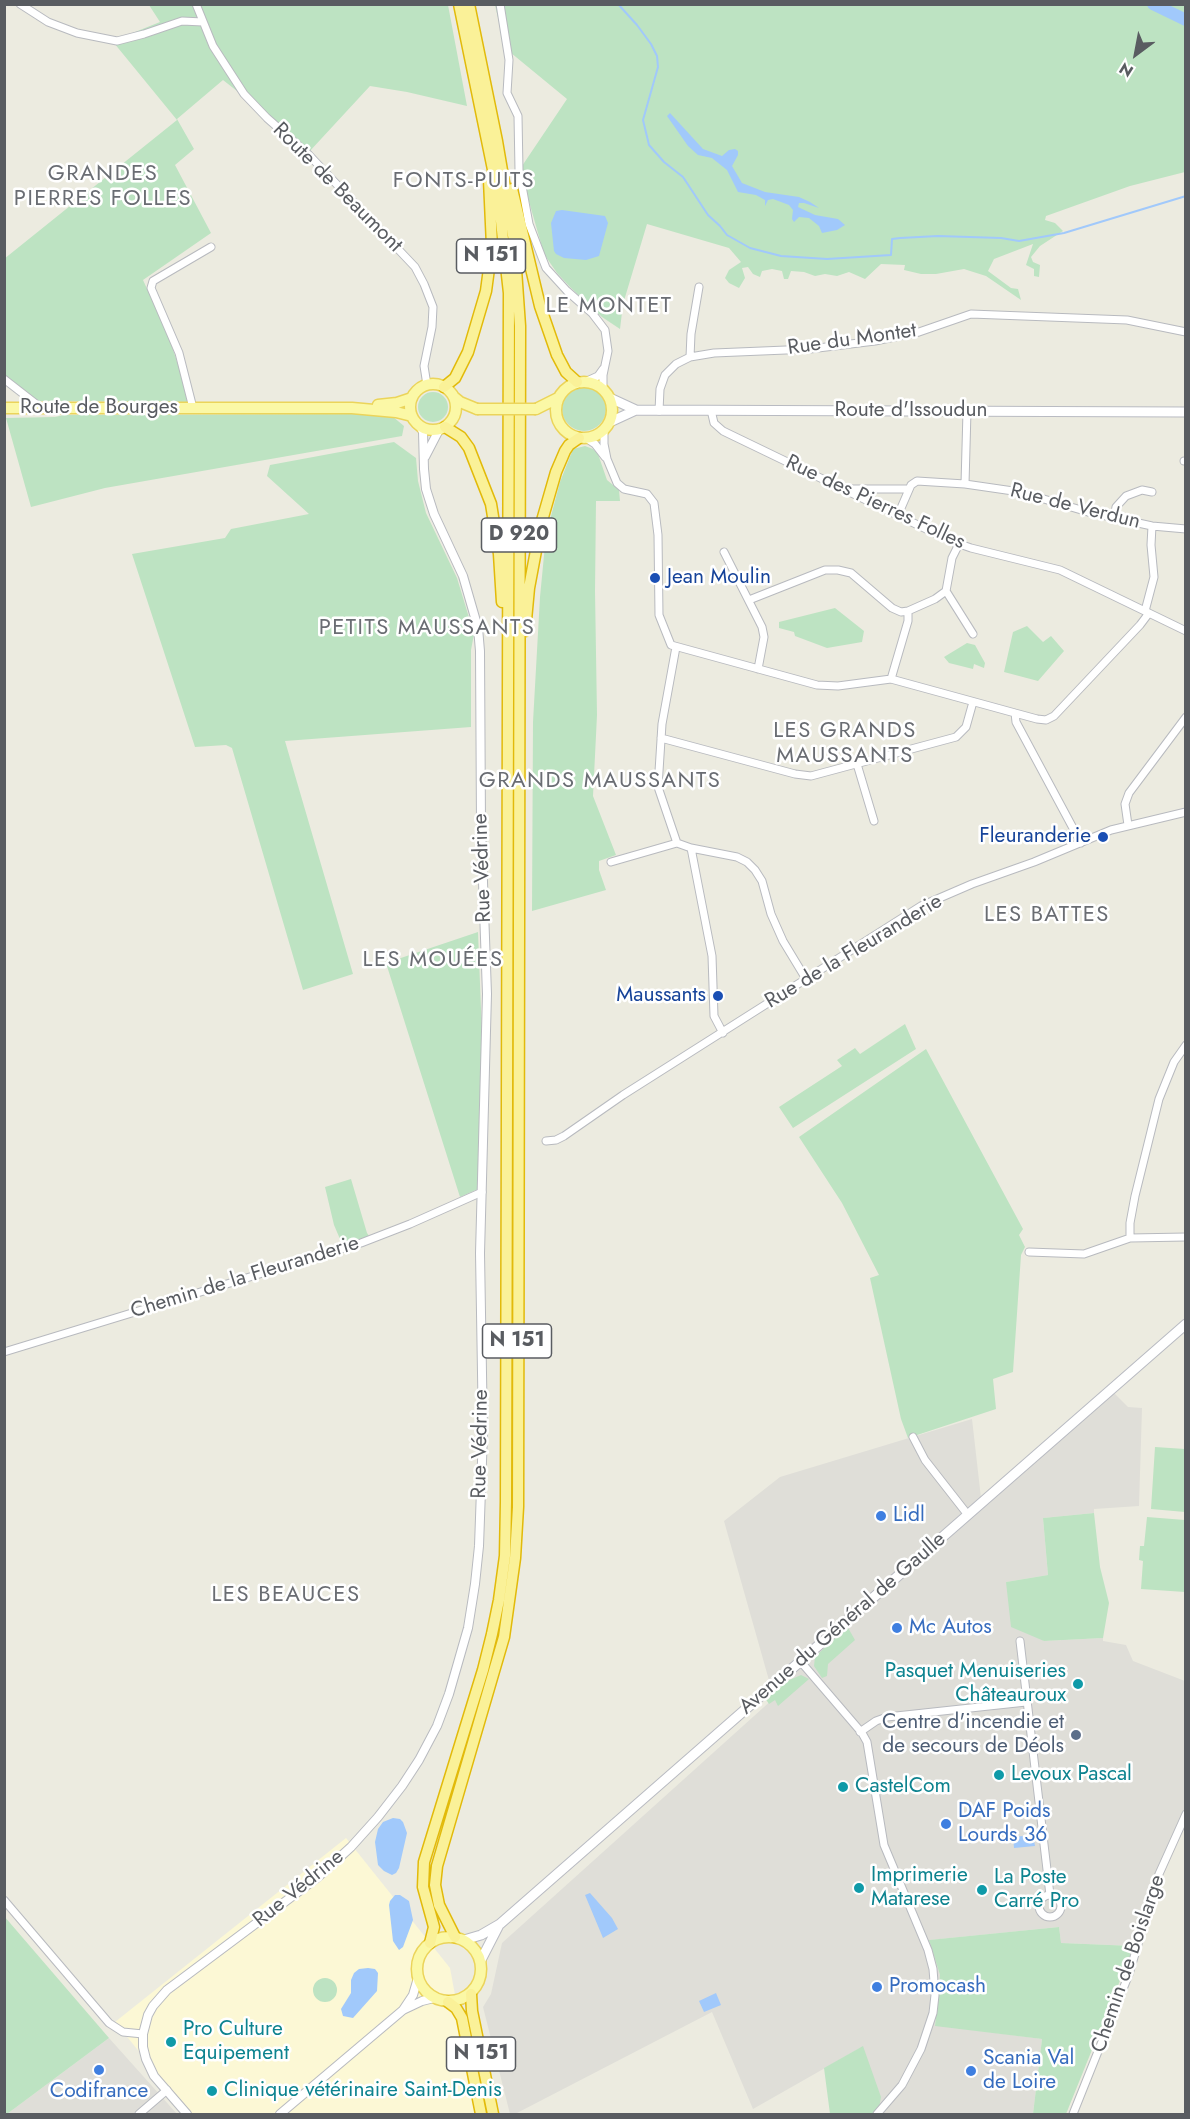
<!DOCTYPE html>
<html>
<head>
<meta charset="utf-8">
<style>
  body { margin:0 }
  #map { position:relative; width:1190px; height:2119px; overflow:hidden; background:#ecebe0; font-family:Jost,sans-serif }
  canvas { display:block }
  .frame { position:absolute; inset:0; border:6px solid #595c61; pointer-events:none }
  .north { position:absolute; left:1106px; top:24px; width:60px; height:60px; -webkit-text-stroke:4px #fff; paint-order:stroke; rotate:212deg; font-size:16px; font-weight:700; line-height:24px; text-align:center; color:#595c61 }
  .north::after { content:''; display:block; margin:auto; width:21px; height:27px; background:#595c61; clip-path:polygon(50% 0,100% 100%,50% 72%,0 100%) }
</style>
</head>
<body>
<div id="map">
<canvas width="1190" height="2119"></canvas>
<div class="frame"></div>
<div class="north">N</div>
</div>
<script>
const ctx = document.querySelector('canvas').getContext('2d');
ctx.lineJoin = 'round';
function fill(path, color) { ctx.fillStyle = color; ctx.fill(path, 'evenodd'); }
const poly = rows => new Path2D(rows.map(r => 'M' + r).join(''));
function trace(path, color, width, dash) { ctx.strokeStyle = color; ctx.lineWidth = width; ctx.lineCap = dash ? 'butt' : 'round'; ctx.setLineDash(dash || []); ctx.stroke(path); }
function write(font, color, halo, rows, align = 'center') {
  ctx.font = font + ' Jost,sans-serif'; ctx.lineWidth = 5; ctx.setLineDash([]); ctx.textBaseline = 'middle'; ctx.strokeStyle = halo; ctx.fillStyle = color; for (const [text, x, y, turn = 0] of rows) {
    ctx.save(); ctx.translate(x, y); ctx.rotate((+turn || 0) * Math.PI / 180); ctx.textAlign = isNaN(turn) ? turn : align; if (halo) ctx.strokeText(text, 0, 0); ctx.fillText(text, 0, 0); ctx.restore();
  }
}
fill(poly([
  [346,1838,450,1968,477,2114,190,2114,115,2022]
]), '#fcf8d5');
fill(poly([
  [1112,1391,1128,1407,1142,1408,1139,1506,1094,1509,1094,1513,1043,1518,1048,1575,1006,1582,1044,1641,1103,1638,1103,1641,1126,1645,1133,1661,1185,1681,1185,1823,1134,1946,1061,1943,1059,1927,930,1940,940,1975,935,2025,1042,2039,1033,2114,878,2114,862,2047,753,2109,712,2012,515,2114,510,2114,483,2007,491,1994,502,1943,774,1698,724,1521,780,1477,972,1419,981,1498],
  [109,2038,177,2114,7,2114]
]), '#dfded8');
fill(poly([
  [149,5,448,5,467,106,407,92,370,86,309,152,270,117,223,80,177,119,194,149,175,165,211,233,143,280,169,337,190,402,37,401,5,376,4,259,177,120,114,43,125,36,160,22],
  [495,5,1185,5,1185,172,1130,186,1046,216,1045,220,1055,223,1063,231,1040,246,1031,257,1033,262,1040,265,1039,277,1034,276,1034,269,1026,265,1033,244,994,259,988,271,1011,288,1018,289,1021,300,986,276,967,270,964,269,936,274,921,274,904,270,905,265,881,264,865,279,849,272,837,276,825,274,815,276,804,272,791,271,788,279,784,279,782,271,772,269,762,271,760,277,753,274,748,267,742,268,745,278,739,288,729,283,725,278,729,270,741,262,729,248,647,224,623,304,620,329,602,317,571,288,557,273,544,254,526,191,522,166,567,99,505,48],
  '562 409a22 22 0 1 1 44 0a22 22 0 1 1-44 0Z',
  '418 407a15 15 0 1 1 30 0a15 15 0 1 1-30 0Z',
  [355,414,392,416,404,426,402,436,105,488,31,507,6,418,55,417,64,415],
  [394,442,416,458,418,481,426,513,457,578,474,634,471,650,471,727,285,741,353,974,303,990,232,748,226,745,195,747,132,554,225,538,231,529,309,514,267,476,270,465],
  [585,446,593,449,598,454,607,480,619,490,620,501,596,501,595,591,597,715,593,796,616,855,599,861,599,870,606,890,532,911,533,722,540,597,546,535,560,482,573,449],
  [835,608,864,631,862,642,827,648,795,636,794,632,779,628,779,622],
  [1027,626,1043,642,1051,636,1064,651,1038,681,1004,672,1013,632],
  [967,643,975,645,985,663,984,668,974,664,973,669,949,663,944,657],
  [478,932,482,1035,478,1189,460,1197,386,963],
  [905,1024,916,1049,793,1128,779,1107,842,1066,837,1060,855,1048,860,1054],
  [926,1049,1023,1229,1019,1235,1025,1247,1021,1255,1013,1372,993,1379,996,1409,908,1438,901,1419,870,1278,879,1275,842,1203,799,1137],
  [351,1179,367,1233,370,1237,343,1246,334,1225,325,1187],
  [1155,1447,1185,1449,1185,1512,1151,1509],
  [1094,1513,1100,1567,1109,1603,1103,1638,1044,1641,1011,1627,1006,1582,1048,1575,1043,1518],
  [1147,1517,1185,1520,1185,1592,1141,1589,1143,1561,1139,1560,1140,1546,1144,1546],
  [847,1626,855,1640,828,1664,827,1676,822,1678,814,1666,815,1657],
  [801,1675,809,1679,778,1706,775,1700,769,1704,765,1698,785,1682],
  [4,1916,109,2038,7,2114,4,2114],
  [1059,1927,1061,1943,1134,1946,1066,2114,1033,2114,1042,2039,935,2026,940,1975,929,1940],
  '313 1990a12 12 0 1 1 24 0a12 12 0 1 1-24 0Z',
  [863,2046,881,2097,878,2114,830,2114,824,2068]
]), '#bde3c2');
fill(poly([
  [670,113,703,149,722,156,729,150,735,149,738,151,738,155,732,166,742,183,765,192,799,197,810,202,819,208,804,203,799,203,798,207,815,215,838,219,845,225,837,230,822,233,819,226,809,218,799,217,794,222,792,219,793,210,789,205,773,199,768,200,765,206,765,200,756,195,738,192,727,170,712,158,698,155,688,146,667,116],
  [562,210,605,216,608,223,599,256,586,260,564,258,556,254,554,251,551,223,556,211],
  [393,1818,400,1819,403,1822,407,1833,399,1868,396,1873,392,1875,384,1871,378,1865,375,1842,378,1829,383,1822],
  [1033,1835,1035,1846,1014,1848,1013,1837],
  [590,1893,612,1918,618,1929,603,1938,585,1895],
  [395,1895,400,1895,409,1901,413,1920,403,1947,399,1950,393,1941,389,1905,390,1901],
  [368,1968,375,1969,378,1973,377,1991,353,2018,343,2016,341,2009,351,1993,351,1980,354,1973,359,1969],
  [716,1993,721,2005,704,2012,699,2001]
]), '#a1c9fb');
trace(poly([
  [618,4,637,25,651,44,657,56,658,67,643,120,649,145,664,162,683,177,708,215,720,226,727,235,750,248,781,256,827,259,891,255,892,239,900,238,938,236,1001,238,1019,241,1064,233,1186,196]
]), '#a1c9fb', 2);
trace(poly([
  [1153,4,1186,20]
]), '#a1c9fb', 12);
const minor = poly([
  [20,4,48,22,77,33,117,41,144,34,182,21,203,22],
  [196,4,213,46,244,94,267,118,309,155,415,267,424,284,433,307,432,327,424,366,427,385],
  [500,4,509,60,507,93,518,116,519,170,529,224,546,268,567,291,592,313,605,330,608,351,603,375,603,389],
  [690,357,691,334,699,287],
  [4,379,40,407],
  [587,381,598,376,603,369],
  [193,408,179,353,151,288,153,281,211,247],
  [711,410,714,423,723,431,951,541,971,548,1060,570,1186,631],
  [659,411,660,389,665,375,676,364,690,357,714,353,810,349,875,341,919,332,971,314,1127,320,1186,332],
  [604,429,604,444,607,459,617,483,624,489,647,494,654,503,658,535,659,615,671,645,817,685,838,686,891,679,1015,713,1016,722,1081,843],
  [586,438,595,444,605,457],
  [1184,461,1186,461],
  [965,484,967,411],
  [845,489,909,489],
  [898,515,911,485,917,481,965,484,1020,492,1088,512,1152,526,1186,529],
  [1114,518,1116,507,1126,496,1142,490,1152,492],
  [724,552,762,627,764,637,758,669],
  [946,591,973,634],
  [749,600,825,570,838,570,851,573,892,608,901,612,908,611],
  [1145,611,1154,577,1151,545,1152,526],
  [676,647,662,724,658,787,677,843,691,848,712,956,714,1016,723,1033],
  [891,679,908,621,908,611,935,599,946,591,952,558,959,544],
  [1015,713,1037,719,1046,720,1054,716,1140,625,1149,613],
  [661,738,795,774,811,776,956,737,966,727,973,702],
  [857,764,874,821],
  [1128,825,1125,804,1129,793,1186,717],
  [691,848,737,857,747,862,755,870,762,881,771,914,783,941,806,979],
  [611,862,677,843],
  [546,1141,556,1140,564,1136,623,1095,921,906,972,884,1034,862,1111,830,1186,812],
  [1130,1238,1130,1223,1135,1196,1159,1099,1174,1062,1186,1045],
  [1029,1252,1084,1254,1130,1238,1186,1237],
  [4,1352,361,1243,410,1224,482,1192],
  [913,1437,925,1460,968,1515],
  [1020,1641,1050,1895],
  [801,1662,862,1733,867,1742,884,1845,928,1950,933,1969,935,1995,933,2013,921,2049,902,2085,877,2114],
  [860,1732,876,1721,887,1717,1026,1702],
  '1039 1906a11 11 0 1 1 22 0a11 11 0 1 1-22 0Z',
  [4,1900,109,2023,123,2032,143,2034],
  [139,2114,167,2090],
  [1073,2114,1129,1974,1159,1874,1186,1814]
]);
const tertiary = poly([
  [425,457,439,430],
  [403,2010,413,1995,418,1978],
  [187,2114,154,2076,146,2059,143,2047,143,2034,148,2015,153,2006,167,1990,318,1877,351,1847,378,1817,402,1786,419,1760,437,1726,449,1694,468,1628,475,1584,479,1546,483,1433,480,1253,487,994,481,826,480,651,478,628,463,576,434,514,426,489,424,469,423,432,420,426],
  [280,2114,403,2010,422,2001,434,1998]
]);
const secondary = poly([
  [610,398,636,410,1186,412],
  [610,422,636,410],
  [464,1940,481,1935,500,1924,1186,1324],
  [481,1960,499,1925]
]);
const primary = poly([
  '556 410a28 28 0 1 1 56 0a28 28 0 1 1-56 0Z',
  '410 407a23 23 0 1 1 46 0a23 23 0 1 1-46 0Z',
  [454,397,460,402,477,409],
  [378,405,397,403,412,398],
  [4,408,352,408,396,412,412,416],
  [536,409,558,398],
  '417 1969a32 32 0 1 1 64 0a32 32 0 1 1-64 0Z'
]);
const trunk = poly([
  [512,189,540,306,557,355,566,372,577,382],
  [444,387,455,378,468,352,486,291,492,246,489,180],
  [445,427,461,437,469,448,491,504,499,554,502,602],
  [525,631,529,588,541,524,556,472,565,451,569,445,579,438],
  [455,1937,439,1905,435,1885,437,1866,504,1637,515,1558,518,1507,520,326,514,241,497,141,469,4],
  [430,1943,434,1927,423,1887,424,1862,483,1670,492,1634,499,1600,505,1556,506,1502,509,293,498,194,459,4],
  [471,1994,472,2011,493,2114],
  [448,2002,456,2008,462,2018,481,2114]
]);
trace(minor, '#b8babf', 9);
trace(tertiary, '#b8babf', 10);
trace(secondary, '#b9bbc2', 11);
trace(primary, '#ebd45a', 13);
trace(trunk, '#e2ba0a', 13);
trace(minor, '#fff', 7);
trace(tertiary, '#fff', 8);
trace(secondary, '#fff', 9);
trace(primary, '#fbf8a6', 10);
trace(trunk, '#faf198', 10);
const primaryBridge = poly([
  [477,409,536,409]
]);
trace(primaryBridge, '#ebd45a', 13, []);
trace(primaryBridge, '#fbf8a6', 10);
for (const [x, y, r, color] of [
  [655,578,6,"#1a4fb4"],
  [1103,837,6,"#1a4fb4"],
  [718,996,6,"#1a4fb4"],
  [881,1516,6,"#3f7fe0"],
  [897,1628,6,"#3f7fe0"],
  [1078,1684,6,"#0f9aa8"],
  [1076,1735,6,"#5c6f8a"],
  [999,1775,6,"#0f9aa8"],
  [843,1787,6,"#0f9aa8"],
  [946,1824,6,"#3f7fe0"],
  [859,1888,6,"#0f9aa8"],
  [982,1890,6,"#0f9aa8"],
  [877,1987,6,"#3f7fe0"],
  [171,2042,6,"#0f9aa8"],
  [99,2070,6,"#3f7fe0"],
  [971,2071,6,"#3f7fe0"],
  [212,2091,6,"#0f9aa8"]
]) { const dot = new Path2D(); dot.arc(x, y, r, 0, 2 * Math.PI); ctx.fillStyle = color; ctx.fill(dot); trace(dot, '#fff', 2); }
for (const [x, y, w] of [
  [491,256,69],
  [519,535,75],
  [517,1341,69],
  [481,2054,69]
]) { const box = new Path2D(); box.roundRect(x - w / 2, y - 17, w, 34, 4.5); ctx.fillStyle = '#fff'; ctx.fill(box); trace(box, '#595c61', 1.5); }
write('bold 20px', '#595c61', null, [
  ["N 151",491,256],
  ["D 920",519,535],
  ["N 151",517,1341],
  ["N 151",481,2054]
]);
write('21px', '#595c61', '#fff', [
  ["Route de Beaumont",337,188,45],
  ["Rue du Montet",852,340,-8],
  ["Route de Bourges",99,408],
  ["Route d'Issoudun",911,411],
  ["Rue des Pierres Folles",875,503,25],
  ["Rue de Verdun",1075,507,14],
  ["Rue Védrine",483,868,-92],
  ["Rue de la Fleuranderie",854,952,-31],
  ["Chemin de la Fleuranderie",245,1278,-17],
  ["Rue Védrine",481,1444,-89],
  ["Avenue du Général de Gaulle",843,1624,-41],
  ["Rue Védrine",299,1889,-39],
  ["Chemin de Boislarge",1129,1964,-71]
]);
write('21px', '#164399', '#fff', [
  ["Jean Moulin",667,578,"left"],
  ["Fleuranderie",1091,837],
  ["Maussants",706,996]
], 'right');
write('21px', '#366cbe', '#fff', [
  ["Lidl",893,1516],
  ["Mc Autos",909,1628],
  ["DAF Poids",958,1812],
  ["Lourds 36",958,1836],
  ["Promocash",889,1987],
  ["Scania Val",983,2059],
  ["de Loire",983,2083],
  ["Codifrance",99,2092,"center"]
], 'left');
write('21px', '#0d838f', '#fff', [
  ["Pasquet Menuiseries",1066,1672,"right"],
  ["Châteauroux",1066,1696,"right"],
  ["Levoux Pascal",1011,1775],
  ["CastelCom",855,1787],
  ["Imprimerie",871,1876],
  ["Matarese",871,1900],
  ["La Poste",994,1878],
  ["Carré Pro",994,1902],
  ["Pro Culture",183,2030],
  ["Equipement",183,2054],
  ["Clinique vétérinaire Saint-Denis",224,2091]
], 'left');
write('21px', '#4e5e75', '#fff', [
  ["Centre d'incendie et",1064,1723],
  ["de secours de Déols",1064,1747]
], 'right');
ctx.letterSpacing = '1.5px';
write('22px', '#6a6d73', '#fff', [
  ["GRANDES",103,175],
  ["PIERRES FOLLES",103,200],
  ["FONTS-PUITS",464,182],
  ["LE MONTET",609,307],
  ["PETITS MAUSSANTS",427,629],
  ["LES GRANDS",845,732],
  ["MAUSSANTS",845,757],
  ["GRANDS MAUSSANTS",600,782],
  ["LES BATTES",1047,916],
  ["LES MOUÉES",433,961],
  ["LES BEAUCES",286,1596]
]);
ctx.letterSpacing = '0px';
</script>
</body>
</html>
